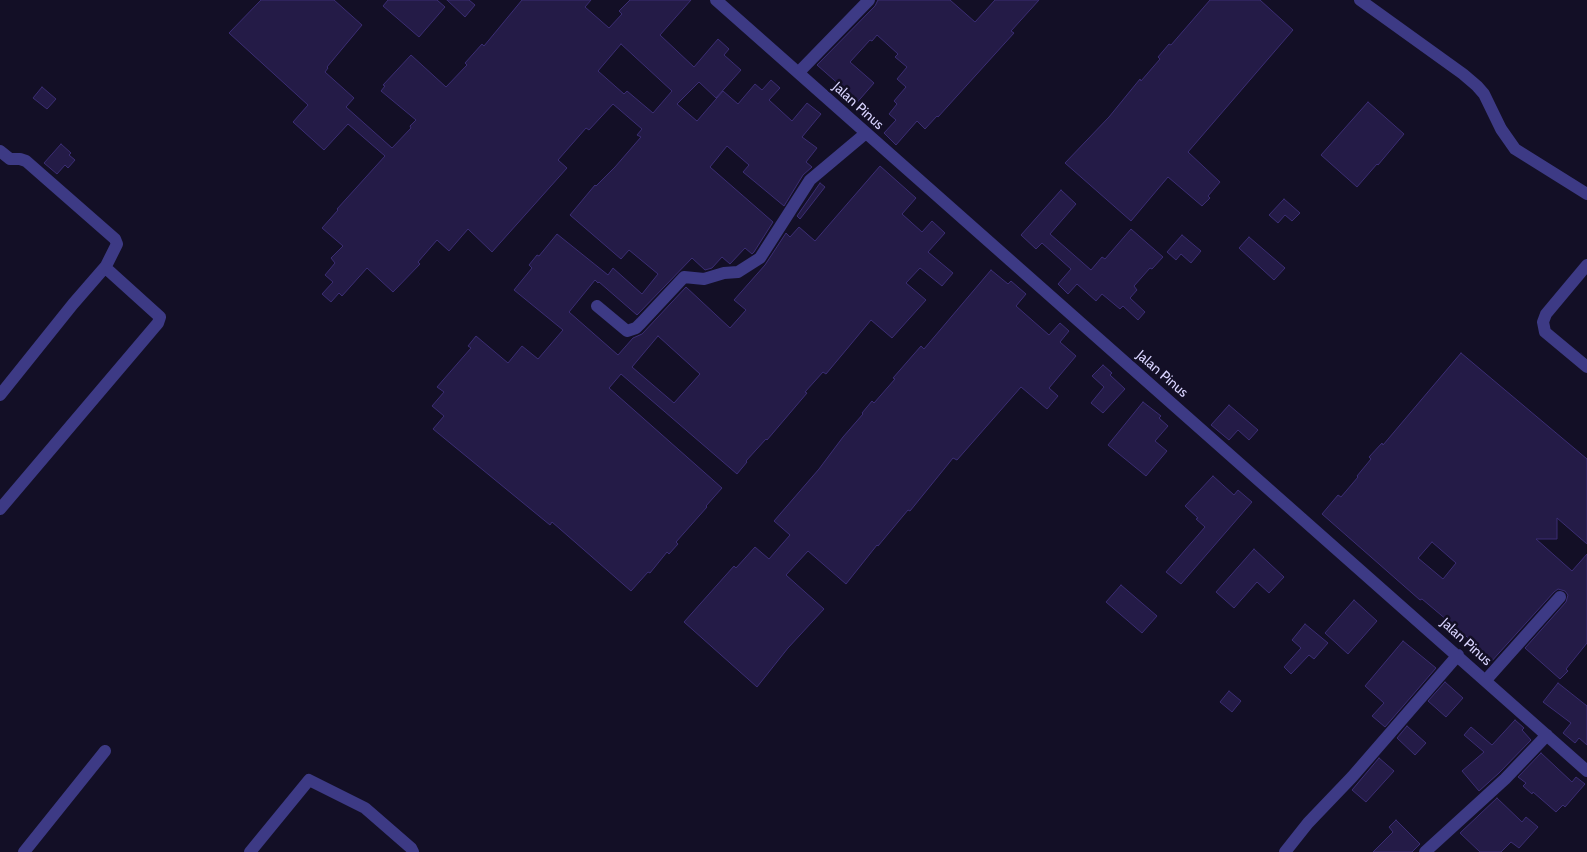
<!DOCTYPE html>
<html>
<head>
<meta charset="utf-8">
<style>
  body { margin:0 }
  canvas { display:block; background:#130f26 }
</style>
</head>
<body>
<canvas width="1587" height="852"></canvas>
<script>
const ctx = document.querySelector('canvas').getContext('2d');
ctx.lineJoin = 'round';
function fill(path, color) { ctx.fillStyle = color; ctx.fill(path, 'evenodd'); }
const poly = rows => new Path2D(rows.map(r => 'M' + r).join(''));
function trace(path, color, width, dash) { ctx.strokeStyle = color; ctx.lineWidth = width; ctx.lineCap = dash ? 'butt' : 'round'; ctx.setLineDash(dash || []); ctx.stroke(path); }
function write(font, color, halo, rows, align = 'center') {
  ctx.font = font + ' Cabin,sans-serif'; ctx.lineWidth = 5; ctx.setLineDash([]); ctx.textBaseline = 'middle'; ctx.strokeStyle = halo; ctx.fillStyle = color; for (const [text, x, y, turn = 0] of rows) {
    ctx.save(); ctx.translate(x, y); ctx.rotate((+turn || 0) * Math.PI / 180); ctx.textAlign = isNaN(turn) ? turn : align; if (halo) ctx.strokeText(text, 0, 0); ctx.fillText(text, 0, 0); ctx.restore();
  }
}
const building = poly([
  [261,0,334,0,362,25,327,67,328,68,325,72,354,98,346,107,392,148,411,128,410,126,416,120,381,91,385,86,383,85,411,55,446,87,467,65,465,63,482,44,484,46,522,0,591,0,585,7,609,28,622,14,619,11,630,0,691,0,660,35,694,67,718,39,729,49,724,55,741,70,716,98,699,82,677,104,697,121,723,91,738,104,755,84,762,90,771,80,780,88,769,100,792,121,807,103,821,114,802,137,817,148,806,162,812,167,803,175,784,206,743,172,749,165,727,146,710,167,773,222,754,252,752,254,745,248,730,264,722,257,712,268,705,270,692,258,637,315,599,282,598,283,595,280,569,312,618,355,633,338,642,334,686,287,730,328,746,310,734,300,765,265,786,233,790,237,799,227,815,241,880,166,916,198,902,214,922,232,932,221,945,233,928,252,953,273,942,286,920,268,906,283,926,300,892,338,871,320,826,374,823,372,805,392,807,393,767,440,766,439,746,461,747,462,737,474,621,374,609,388,722,488,706,506,707,507,676,542,678,544,669,554,667,552,650,573,648,572,631,591,552,522,550,525,433,429,444,416,432,406,444,392,437,387,471,348,468,346,476,336,508,363,522,346,538,359,563,330,514,290,532,268,529,265,537,255,539,256,557,234,608,275,613,268,642,294,658,274,629,250,621,259,570,215,595,185,596,186,615,167,641,137,637,135,642,129,613,104,589,130,586,128,558,160,567,168,492,252,468,229,449,251,437,240,418,262,420,264,393,292,367,268,342,296,339,293,331,302,322,294,333,282,325,275,335,263,331,258,343,246,322,228,338,210,337,209,385,156,348,124,324,150,293,122,308,105,229,33,261,0],
  [621,44,672,91,653,113,627,91,624,94,598,71,621,44],
  [658,336,700,374,674,403,632,367,658,336],
  [388,0,437,0,445,7,419,37,383,6,388,0],
  [447,0,469,0,475,5,465,17,447,0],
  [878,0,950,0,975,22,995,0,1039,0,1011,31,1014,33,938,117,937,116,925,129,917,121,896,145,884,133,896,120,889,114,897,104,894,101,906,87,897,79,907,67,895,57,898,54,877,35,872,41,870,40,850,62,874,83,854,106,838,91,842,87,817,65,875,6,878,0],
  [1210,0,1260,0,1293,30,1188,152,1220,182,1208,196,1210,198,1202,206,1168,177,1131,221,1065,163,1109,117,1140,79,1141,81,1160,59,1158,57,1169,44,1171,45,1210,0],
  [42,87,56,99,47,109,33,98,42,87],
  [1368,102,1404,134,1378,165,1377,164,1357,187,1321,155,1368,102],
  [61,144,71,153,69,155,75,160,68,168,65,165,57,174,44,163,61,144],
  [820,183,825,187,800,219,797,216,820,183],
  [1061,190,1076,204,1050,234,1091,270,1102,257,1105,259,1131,229,1163,257,1152,269,1150,268,1134,286,1137,290,1130,298,1145,312,1138,320,1123,306,1120,309,1102,294,1096,301,1077,284,1068,294,1058,284,1071,269,1042,243,1036,249,1021,235,1061,190],
  [1284,199,1300,213,1292,221,1285,215,1278,223,1269,215,1284,199],
  [1182,235,1201,251,1191,263,1181,254,1176,260,1167,252,1182,235],
  [1249,237,1285,268,1274,280,1239,248,1249,237],
  [991,270,1008,284,1011,281,1026,294,1016,306,1049,335,1060,323,1069,331,1060,342,1076,356,1049,388,1058,396,1047,409,1021,387,957,460,953,458,910,511,908,510,878,546,877,545,846,584,808,551,786,575,824,609,788,648,757,687,684,622,734,566,736,568,755,547,769,559,790,535,774,521,819,469,843,437,863,414,862,413,872,401,874,403,895,379,893,378,921,346,924,349,991,270],
  [1461,353,1587,459,1587,544,1557,518,1557,539,1536,539,1572,571,1587,554,1587,643,1566,669,1568,671,1560,679,1525,648,1566,602,1568,595,1565,591,1558,589,1554,592,1490,663,1470,645,1473,642,1422,599,1420,600,1322,514,1338,495,1341,497,1358,477,1357,476,1371,459,1369,457,1382,443,1383,445,1461,353],
  [1432,542,1456,563,1443,579,1418,558,1432,542],
  [1103,365,1112,373,1110,375,1125,389,1103,413,1091,403,1104,387,1092,376,1103,365],
  [1143,402,1161,416,1159,418,1168,426,1155,441,1167,451,1146,476,1108,445,1143,402],
  [1229,405,1258,430,1249,440,1238,430,1229,440,1211,425,1229,405],
  [1213,476,1234,495,1238,490,1252,502,1181,584,1166,572,1205,527,1196,519,1198,518,1185,506,1213,476],
  [1254,549,1284,577,1269,593,1257,582,1234,608,1216,592,1254,549],
  [1121,585,1157,616,1142,633,1106,602,1121,585],
  [1354,600,1377,621,1348,654,1325,633,1354,600],
  [1305,624,1328,643,1314,659,1309,655,1291,674,1284,667,1301,648,1292,640,1305,624],
  [1403,641,1436,668,1385,727,1372,716,1384,703,1365,686,1403,641],
  [1445,682,1463,698,1446,717,1428,701,1445,682],
  [1558,683,1587,706,1587,745,1579,738,1575,743,1563,733,1571,723,1543,702,1558,683],
  [1229,691,1241,701,1232,712,1220,702,1229,691],
  [1515,720,1524,728,1522,730,1531,740,1499,773,1479,791,1462,771,1484,752,1464,735,1471,727,1492,745,1515,720],
  [1407,726,1426,743,1415,755,1397,738,1407,726],
  [1541,753,1572,782,1576,777,1585,784,1565,807,1563,805,1556,812,1533,792,1532,794,1523,786,1526,783,1518,777,1541,753],
  [1379,758,1394,771,1366,802,1352,790,1379,758],
  [1497,798,1522,822,1526,817,1538,827,1519,848,1511,842,1501,852,1480,852,1460,833,1497,798],
  [1396,820,1420,844,1412,852,1373,852,1393,832,1389,827,1396,820]
]);
fill(building, '#241b47');
trace(building, '#3b2d73', 1);
trace(poly([
  [716,0,1587,771],
  [1360,0,1463,74,1477,86,1484,94,1501,129,1515,149,1587,194],
  [799,72,869,0],
  [0,151,10,159,20,159,26,161,115,239,117,244,106,266,108,270,160,317,158,323,0,509],
  [1587,265,1546,314,1543,322,1545,332,1587,367],
  [597,306,627,331,636,328,641,323,684,277,704,279,724,273,738,272,760,258,810,180,866,133],
  [0,395,73,304,106,266],
  [1486,680,1560,597],
  [24,852,105,751],
  [250,852,309,780,365,808,411,848,413,852],
  [1285,852,1308,823,1352,777,1458,655],
  [1425,852,1505,779,1547,735]
]), '#3d3a85', 12);
write('14px', '#d9d4ff', '#130f26', [
  ["Jalan Pinus",858,106,42],
  ["Jalan Pinus",1162,374,41],
  ["Jalan Pinus",1466,642,42]
]);
</script>
</body>
</html>
